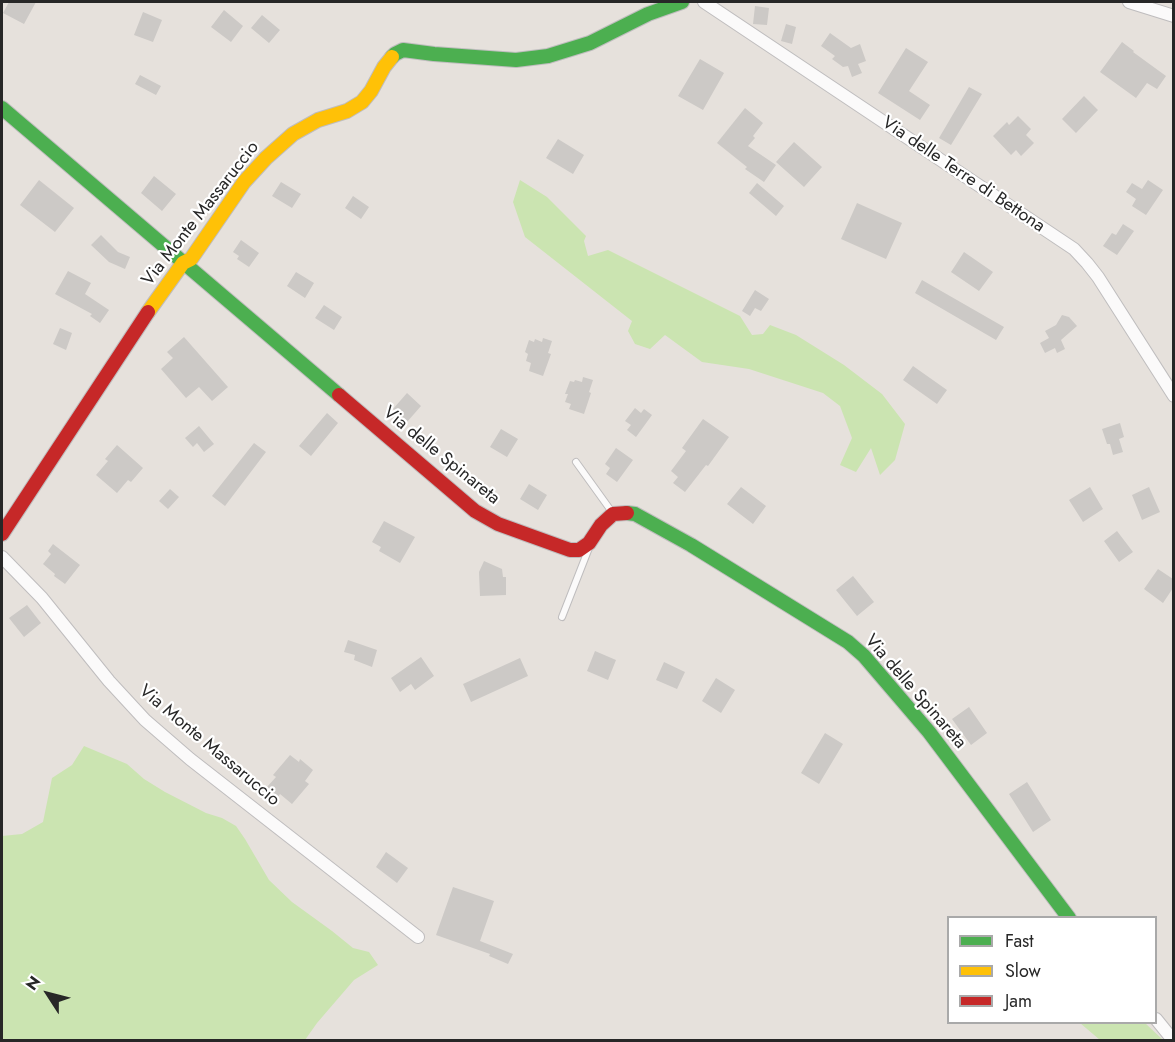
<!DOCTYPE html>
<html>
<head>
<meta charset="utf-8">
<style>
  body { margin:0 }
  #map { position:relative; width:1175px; height:1042px; overflow:hidden; background:#e6e1dc; font-family:Jost,sans-serif }
  canvas { display:block }
  .frame { position:absolute; inset:0; border:3px solid #272727; pointer-events:none }
  .legend { position:absolute; left:947px; top:916px; width:210px; height:108px; box-sizing:border-box; background:#fff; border:2px solid #a9a9a9; margin:0; padding:8px 10px; list-style:none; font-size:18px; color:#272727 }
  .legend li { display:flex; align-items:center; gap:12px; height:30px }
  .legend b { width:30px; border:2px solid #a9a9a9 }
  .north { position:absolute; left:18px; top:964px; width:60px; height:60px; -webkit-text-stroke:4px #fff; paint-order:stroke; rotate:306deg; font-size:16px; font-weight:700; line-height:24px; text-align:center; color:#272727 }
  .north::after { content:''; display:block; margin:auto; width:21px; height:27px; background:#272727; clip-path:polygon(50% 0,100% 100%,50% 72%,0 100%) }
</style>
</head>
<body>
<div id="map">
<canvas width="1175" height="1042"></canvas>
<div class="frame"></div>
<ul class="legend">
<li><b style="height:8px;background:#4caf50"></b>Fast</li>
<li><b style="height:8px;background:#ffc107"></b>Slow</li>
<li><b style="height:8px;background:#c62828"></b>Jam</li>
</ul>
<div class="north">N</div>
</div>
<script>
const ctx = document.querySelector('canvas').getContext('2d');
ctx.lineJoin = 'round';
function fill(path, color) { ctx.fillStyle = color; ctx.fill(path, 'evenodd'); }
const poly = rows => new Path2D(rows.map(r => 'M' + r).join(''));
function trace(path, color, width, dash) { ctx.strokeStyle = color; ctx.lineWidth = width; ctx.lineCap = dash ? 'butt' : 'round'; ctx.setLineDash(dash || []); ctx.stroke(path); }
function write(font, color, halo, rows, align = 'center') {
  ctx.font = font + ' Jost,sans-serif'; ctx.lineWidth = 4.5; ctx.setLineDash([]); ctx.textBaseline = 'middle'; ctx.strokeStyle = halo; ctx.fillStyle = color; for (const [text, x, y, turn = 0] of rows) {
    ctx.save(); ctx.translate(x, y); ctx.rotate((+turn || 0) * Math.PI / 180); ctx.textAlign = isNaN(turn) ? turn : align; if (halo) ctx.strokeText(text, 0, 0); ctx.fillText(text, 0, 0); ctx.restore();
  }
}
fill(poly([
  [520,180,547,197,586,236,584,241,588,256,608,250,740,316,752,335,763,334,770,325,796,335,844,365,882,394,905,424,895,460,880,475,871,448,856,472,840,465,852,438,840,406,823,393,749,369,702,362,665,335,650,349,635,344,628,331,632,321,525,237,513,202],
  [84,746,127,764,144,779,165,792,206,813,222,818,236,826,245,839,269,880,292,902,332,931,353,948,369,952,378,965,354,980,317,1023,305,1040,2,1040,2,836,22,834,43,822,52,778,72,765],
  [1080,1023,1145,1023,1163,1040,1100,1040]
]), '#cbe4b1');
fill(poly([
  [9,2,36,2,24,24,3,13],
  [755,6,769,8,767,25,753,24],
  [224,10,243,26,231,42,211,27],
  [143,12,162,20,153,42,134,35],
  [262,15,280,30,269,43,251,28],
  [786,24,796,27,792,44,781,41],
  [830,33,851,48,860,44,866,61,858,64,862,73,852,77,848,66,843,67,832,59,835,56,821,46],
  [1122,42,1134,51,1133,52,1166,76,1157,89,1147,83,1136,98,1100,72],
  [906,48,928,62,909,91,930,105,920,120,878,93],
  [700,59,724,73,703,110,678,96],
  [140,75,161,86,156,95,135,84],
  [969,87,982,94,951,145,939,138],
  [1084,96,1098,110,1076,133,1062,119],
  [745,108,763,123,753,136,755,138,748,146,776,165,764,182,745,169,747,167,717,143],
  [1018,116,1031,129,1026,135,1034,143,1021,156,1016,150,1011,155,993,136,1007,122,1009,125],
  [558,139,584,155,573,174,546,158],
  [794,142,822,167,804,187,776,162],
  [154,176,176,194,162,211,141,193],
  [39,180,74,208,55,232,20,205],
  [1148,180,1163,190,1146,215,1132,206,1136,199,1126,192,1132,183,1142,189],
  [281,182,301,194,292,208,272,196],
  [757,183,784,206,776,216,749,193],
  [353,196,369,207,361,219,345,208],
  [857,203,902,223,886,259,841,239],
  [1123,224,1134,231,1117,255,1103,246,1112,233,1116,235],
  [101,235,118,252,130,257,125,269,109,262,91,245],
  [241,240,259,253,249,267,237,259,239,256,233,252],
  [964,252,993,272,979,291,951,272],
  [68,271,91,283,85,294,109,310,100,323,90,316,92,314,55,294],
  [296,272,314,283,305,298,287,286],
  [922,280,1004,327,996,340,915,293],
  [755,290,769,299,761,311,755,308,750,316,742,311],
  [324,305,342,317,334,330,315,318],
  [1062,315,1069,317,1077,326,1061,340,1065,349,1057,353,1055,348,1045,353,1040,343,1049,338,1045,331,1056,325],
  [60,328,72,333,66,350,53,344],
  [184,337,228,387,212,401,199,387,186,398,161,369,173,358,167,352],
  [543,338,552,341,548,353,551,354,543,376,529,371,531,363,526,361,528,354,525,352,529,340,534,342,535,339,542,342],
  [913,366,947,390,937,404,903,380],
  [583,377,593,380,589,392,591,393,584,414,569,409,571,404,565,402,568,394,565,394,570,381,574,382,575,380,582,382],
  [407,393,421,406,407,422,393,409],
  [635,408,641,413,644,409,652,415,636,437,627,430,631,425,625,421],
  [327,413,338,423,311,456,299,446],
  [703,419,729,437,708,466,706,465,685,492,673,483,678,477,671,471,686,451,682,448],
  [1120,423,1124,437,1119,439,1123,452,1113,455,1110,444,1107,444,1102,429],
  [199,426,214,444,204,452,197,443,193,447,185,438],
  [501,429,518,439,507,457,490,447],
  [254,443,266,452,225,506,212,496],
  [117,445,143,468,131,482,128,480,117,493,96,475,108,461,105,459],
  [616,448,633,460,617,482,606,474,610,468,605,464],
  [529,484,547,495,538,510,520,499],
  [741,487,766,506,753,524,727,504],
  [1090,487,1103,509,1083,522,1069,500],
  [1149,487,1160,512,1142,520,1132,495],
  [170,489,179,497,168,509,159,501],
  [384,521,415,537,400,563,379,551,381,547,372,542],
  [1117,531,1133,552,1119,562,1104,541],
  [53,544,80,565,65,584,54,576,55,574,43,564,51,554,48,551],
  [484,561,502,569,503,577,506,577,506,595,480,596,479,572],
  [1158,569,1173,579,1173,588,1163,603,1144,589],
  [853,576,874,602,857,616,836,590],
  [27,605,41,623,24,637,9,618],
  [348,640,377,650,372,667,354,660,355,655,344,652],
  [595,651,616,660,608,680,587,671],
  [421,657,434,676,415,690,411,684,400,692,391,678],
  [520,658,528,676,471,702,463,684],
  [664,662,685,672,677,689,656,680],
  [716,678,735,690,721,713,702,701],
  [969,707,987,733,971,745,952,719],
  [825,733,843,744,819,784,801,773],
  [290,755,299,762,300,759,313,770,305,781,309,784,292,804,280,794,278,797,267,787,276,777,273,775],
  [1027,782,1051,820,1033,832,1009,794],
  [386,852,408,868,397,883,376,867],
  [453,887,494,901,480,941,513,954,508,964,489,956,490,954,436,935]
]), '#ccc9c6');
const lane = poly([
  [576,462,612,512],
  [562,617,589,548]
]);
const street = poly([
  [704,2,1074,249,1087,263,1098,277,1174,396],
  [1129,2,1174,16],
  [2,557,42,598,109,681,145,720,190,759,418,937],
  [1156,1019,1173,1040]
]);
const fast = poly([
  [392,57,395,54,403,50,434,54,516,60,548,56,590,43,648,14,682,2],
  [2,108,339,395],
  [627,513,635,514,691,545,848,642,864,656,929,732,1069,918]
]);
const slow = poly([
  [148,312,183,263,191,259,244,182,266,158,293,134,318,120,347,111,362,102,371,91,384,67,392,57]
]);
const jam = poly([
  [339,395,475,511,498,524,570,550,579,550,589,543,601,525,613,514,627,513],
  [2,534,148,312]
]);
trace(lane, '#bfbdbe', 8);
trace(street, '#bfbdbe', 14);
trace(fast, '#bfbdbe', 16);
trace(slow, '#bfbdbe', 16);
trace(jam, '#bfbdbe', 16);
trace(lane, '#fbfafa', 6);
trace(street, '#fbfafa', 12);
trace(fast, '#4caf50', 14);
trace(slow, '#ffc107', 14);
trace(jam, '#c62828', 14);
write('18px', '#272727', '#fff', [
  ["Via delle Terre di Bettona",963,175,34],
  ["Via Monte Massaruccio",201,214,-52],
  ["Via delle Spinareta",441,456,39],
  ["Via delle Spinareta",915,692,49],
  ["Via Monte Massaruccio",209,746,40]
]);
</script>
</body>
</html>
